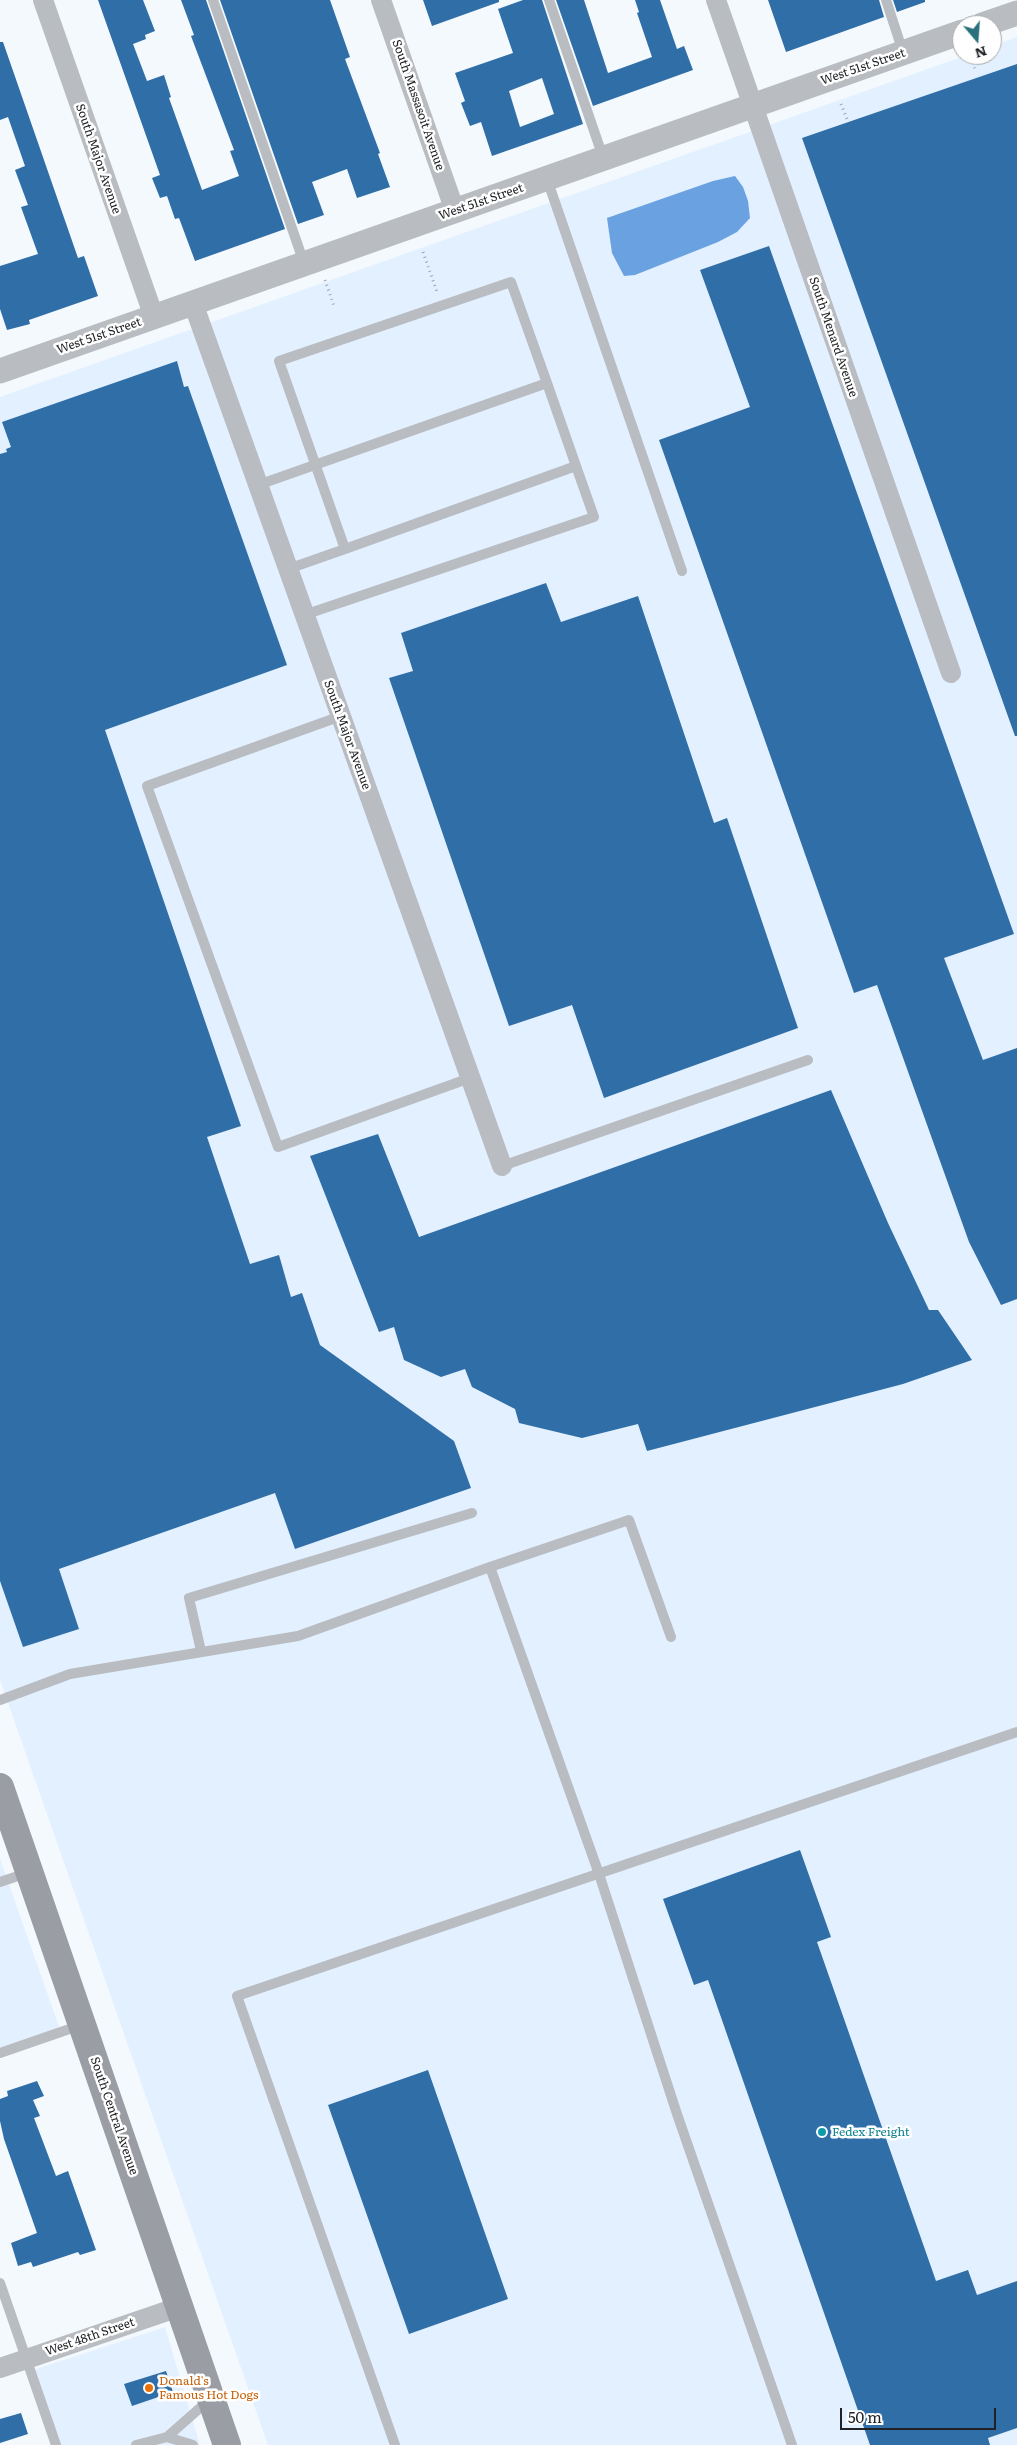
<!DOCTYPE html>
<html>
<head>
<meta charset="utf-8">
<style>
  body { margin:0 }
  #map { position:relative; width:1017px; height:2445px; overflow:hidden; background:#f4f9fe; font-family:Literata,serif }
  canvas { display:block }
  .north { position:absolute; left:952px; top:15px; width:50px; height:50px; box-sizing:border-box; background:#fff; border:1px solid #a6a7a8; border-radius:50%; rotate:162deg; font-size:14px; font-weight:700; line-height:20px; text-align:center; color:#202225 }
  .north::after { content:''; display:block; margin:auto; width:18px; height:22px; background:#29717c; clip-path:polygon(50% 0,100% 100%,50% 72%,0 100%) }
  .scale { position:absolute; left:840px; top:2408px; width:156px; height:22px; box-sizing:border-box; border:2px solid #202225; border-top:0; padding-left:6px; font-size:15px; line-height:18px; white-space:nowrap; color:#202225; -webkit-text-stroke:4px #fff; paint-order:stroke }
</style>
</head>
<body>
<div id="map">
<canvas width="1017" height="2445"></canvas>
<div class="north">N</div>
<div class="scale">50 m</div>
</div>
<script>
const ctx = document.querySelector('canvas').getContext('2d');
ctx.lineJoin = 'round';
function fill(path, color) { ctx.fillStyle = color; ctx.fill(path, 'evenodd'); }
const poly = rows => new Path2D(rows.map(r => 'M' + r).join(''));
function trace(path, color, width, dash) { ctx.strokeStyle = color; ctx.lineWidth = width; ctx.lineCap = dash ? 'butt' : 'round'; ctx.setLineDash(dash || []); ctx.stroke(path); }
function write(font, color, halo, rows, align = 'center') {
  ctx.font = font + ' Literata,serif'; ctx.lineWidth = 5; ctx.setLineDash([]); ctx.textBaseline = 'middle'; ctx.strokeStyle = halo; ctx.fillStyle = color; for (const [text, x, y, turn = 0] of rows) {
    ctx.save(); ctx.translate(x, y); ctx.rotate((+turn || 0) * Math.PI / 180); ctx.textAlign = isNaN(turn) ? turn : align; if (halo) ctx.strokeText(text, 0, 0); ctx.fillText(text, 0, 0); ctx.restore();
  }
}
fill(poly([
  [1017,37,1017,2445,268,2445,0,1680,0,397,967,55,992,55,992,46],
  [0,1859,61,2032,0,2053],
  [165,2327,200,2445,56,2445,30,2371]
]), '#e3f0ff');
fill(poly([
  [735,176,743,187,748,201,750,218,737,232,718,242,635,275,624,276,612,253,607,218,713,181]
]), '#6aa1e1');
fill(poly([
  [98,0,143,0,155,31,145,35,146,39,133,44,147,81,164,75,171,97,169,98,202,190,239,176,230,151,234,150,191,36,194,35,181,0,206,0,285,229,195,261,179,218,175,219,167,196,160,198,152,178,160,175],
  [220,0,330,0,350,57,345,59,380,153,378,154,390,187,357,198,347,169,312,182,324,215,298,224],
  [423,0,499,0,499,2,432,26],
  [523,0,542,0,583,124,492,156,481,122,470,126,461,103,465,101,455,73,513,53,498,9],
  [542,78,554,114,520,127,509,91],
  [556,0,584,0,608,73,652,57,637,13,639,12,635,0,660,0,677,49,684,46,693,70,593,106],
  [768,0,879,0,884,17,786,52],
  [893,0,925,0,925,2,897,12],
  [0,42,3,42,78,258,84,256,98,296,29,320,30,324,7,330,0,309,0,266,38,254,21,207,28,205,15,170,25,166,8,117,0,120],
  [1017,64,1017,736,1015,736,802,138],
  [769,246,1014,934,944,958,983,1060,1017,1048,1017,1299,1001,1305,969,1242,877,985,854,993,659,440,750,407,700,270],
  [177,361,184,387,188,386,287,665,105,730,241,1126,207,1137,250,1264,279,1255,291,1297,302,1293,320,1345,454,1441,471,1488,295,1549,275,1493,59,1569,79,1629,23,1647,0,1581,0,454,7,452,6,449,11,447,2,422],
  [546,583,561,622,638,596,714,823,727,818,798,1028,604,1098,572,1005,509,1026,389,678,413,671,401,633],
  [831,1090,888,1223,929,1310,938,1310,972,1360,903,1384,647,1451,638,1424,582,1438,519,1423,515,1409,472,1387,465,1369,441,1377,404,1360,394,1327,379,1332,310,1156,378,1134,419,1237],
  [800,1850,831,1937,817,1942,936,2281,968,2270,977,2295,1017,2281,1017,2428,988,2438,990,2445,870,2445,708,1980,694,1985,663,1899],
  [428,2070,508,2299,409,2334,328,2105],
  [37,2081,44,2096,33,2100,40,2116,34,2118,56,2176,68,2171,96,2250,80,2255,78,2252,33,2267,31,2262,18,2266,11,2243,37,2233,4,2139,0,2121,0,2099,8,2096,7,2091],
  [166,2371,173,2392,132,2406,124,2384],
  [21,2413,28,2434,0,2443,0,2419]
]), '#306ea7');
trace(poly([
  [971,58,976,72],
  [841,104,847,119],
  [423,252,437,292],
  [325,280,334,306]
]), '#a0a4a8', 3, [1, 4]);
trace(poly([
  [213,0,304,263],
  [549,0,603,157],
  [886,0,903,52],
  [547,179,682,571],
  [258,485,547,383],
  [288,569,345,549],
  [304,615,594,517,576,466,547,383,511,282,279,361,345,549,576,466],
  [341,716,147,786,278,1147,470,1078],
  [502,1166,808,1060],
  [490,1567,629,1520,671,1637],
  [201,1651,189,1598,472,1513],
  [0,1700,70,1674,298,1636,490,1567,599,1874,677,2114,792,2445],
  [0,1882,27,1873],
  [0,2053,81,2025],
  [0,2283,56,2445],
  [167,2437,209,2400],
  [136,2445,167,2437,193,2445],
  [395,2445,237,1996,1017,1732]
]), '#b9bcc0', 10);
trace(poly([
  [43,0,154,317],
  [381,0,455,211],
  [716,0,951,673],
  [193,303,502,1166],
  [0,2368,179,2307]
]), '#b9bcc0', 20);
trace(poly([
  [982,25,1017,13],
  [0,371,962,32]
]), '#b9bcc0', 25);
trace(poly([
  [0,1787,227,2445]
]), '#9a9ea4', 28);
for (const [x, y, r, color] of [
  [822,2132,5,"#0f9aa8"],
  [149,2388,5,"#e8710a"]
]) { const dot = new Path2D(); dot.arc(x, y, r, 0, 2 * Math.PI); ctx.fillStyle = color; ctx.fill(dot); trace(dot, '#fff', 2); }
write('12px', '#202225', '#fff', [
  ["West 51st Street",863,67,-19],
  ["South Massasoit Avenue",418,105,71],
  ["South Major Avenue",98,159,71],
  ["West 51st Street",481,202,-19],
  ["West 51st Street",99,336,-19],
  ["South Menard Avenue",833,337,71],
  ["South Major Avenue",347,735,70],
  ["South Central Avenue",114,2116,71],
  ["West 48th Street",90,2337,-19]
]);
write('12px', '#0d838f', '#fff', [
  ["Fedex Freight",832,2132]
], 'left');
write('12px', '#c56008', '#fff', [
  ["Donald's",159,2381],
  ["Famous Hot Dogs",159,2395]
], 'left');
</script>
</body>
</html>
